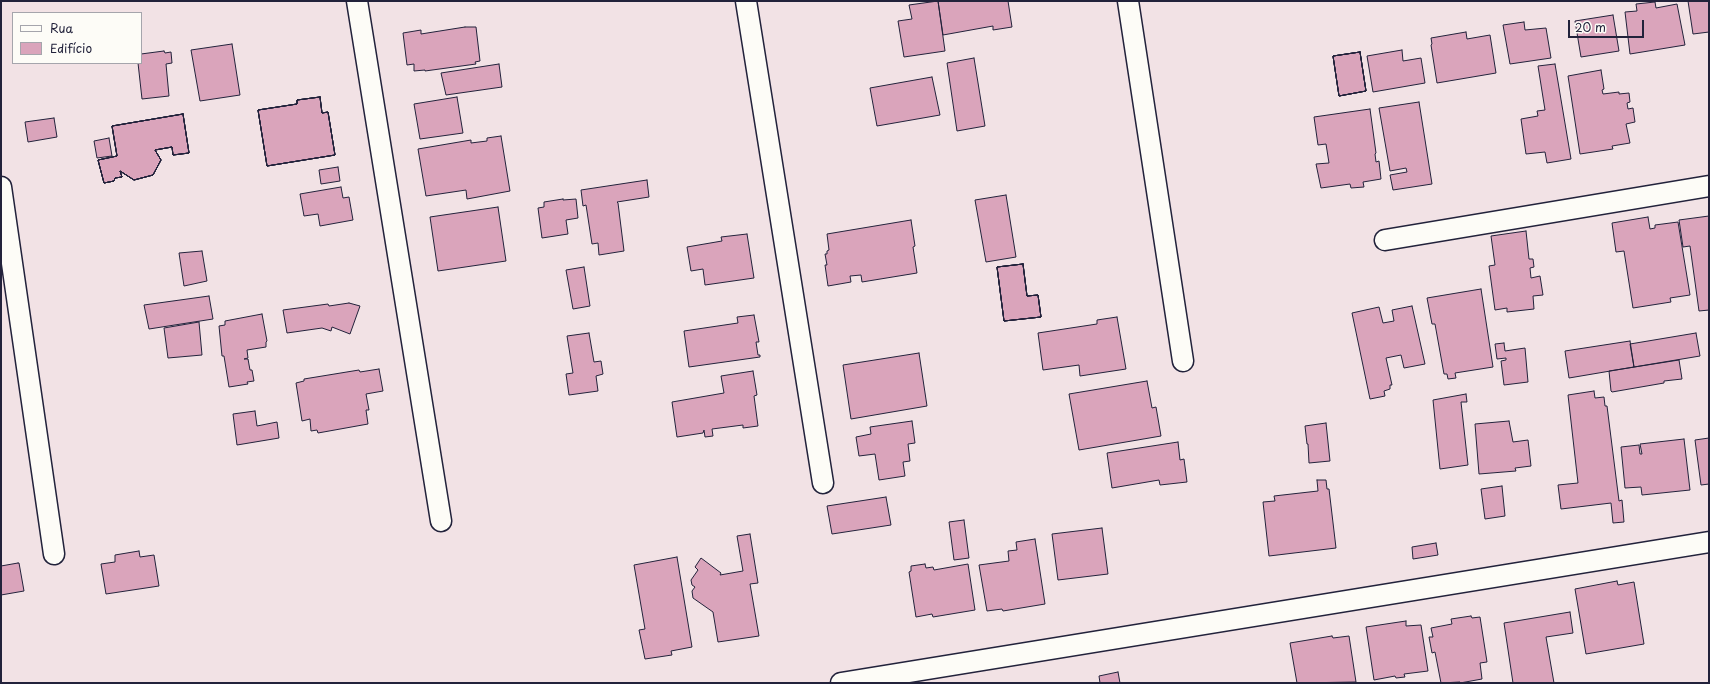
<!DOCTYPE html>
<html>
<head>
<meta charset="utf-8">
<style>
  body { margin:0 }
  #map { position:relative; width:1710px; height:684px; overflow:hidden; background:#f2e2e5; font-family:"Playpen Sans",sans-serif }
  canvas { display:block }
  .frame { position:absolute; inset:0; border:2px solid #22223b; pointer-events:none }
  .legend { position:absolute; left:12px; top:12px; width:130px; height:52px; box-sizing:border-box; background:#fdfcf7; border:1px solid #a5a5ac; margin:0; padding:5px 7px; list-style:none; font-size:12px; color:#22223b }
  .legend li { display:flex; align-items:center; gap:8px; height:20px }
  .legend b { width:20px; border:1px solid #a5a5ac }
  .scale { position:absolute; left:1568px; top:20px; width:76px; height:18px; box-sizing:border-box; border:2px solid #22223b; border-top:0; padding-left:5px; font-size:12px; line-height:14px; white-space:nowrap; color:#22223b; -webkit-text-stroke:3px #fdfcf7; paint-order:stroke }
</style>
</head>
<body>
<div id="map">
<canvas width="1710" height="684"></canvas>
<div class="frame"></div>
<ul class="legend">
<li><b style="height:5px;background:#fdfcf7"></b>Rua</li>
<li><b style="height:11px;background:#daa4bb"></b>Edifício</li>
</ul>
<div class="scale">20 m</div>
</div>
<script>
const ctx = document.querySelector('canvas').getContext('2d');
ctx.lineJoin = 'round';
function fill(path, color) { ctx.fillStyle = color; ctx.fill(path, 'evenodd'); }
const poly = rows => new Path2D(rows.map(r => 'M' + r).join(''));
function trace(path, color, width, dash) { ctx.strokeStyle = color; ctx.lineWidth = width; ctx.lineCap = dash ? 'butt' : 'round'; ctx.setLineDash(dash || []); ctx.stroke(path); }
const building = poly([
  [938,1,1008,1,1012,27,993,30,993,26,943,35,938,1],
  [938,1,945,51,904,57,898,21,912,19,909,5,938,1],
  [1688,1,1709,1,1709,32,1693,34,1688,1],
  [1655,2,1656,8,1677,4,1685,45,1630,54,1625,12,1637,11,1636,4,1655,2],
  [1613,15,1619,51,1581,57,1575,21,1613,15],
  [1524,22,1525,30,1546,28,1551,58,1510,64,1503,25,1524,22],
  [465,27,476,27,480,61,475,62,476,64,425,71,425,70,414,71,414,64,407,65,403,33,421,30,421,34,465,27],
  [1466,32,1467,39,1490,35,1496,73,1437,83,1431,45,1432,44,1431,38,1466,32],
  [232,44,240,95,200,101,191,50,232,44],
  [1402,50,1403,61,1421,58,1425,83,1373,92,1367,56,1402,50],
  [164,51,165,53,171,52,172,63,166,64,169,96,142,99,138,63,141,63,141,54,164,51],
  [1360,52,1366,91,1339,96,1333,56,1360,52],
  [1360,52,1366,91,1339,96,1333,56,1360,52],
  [1360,52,1366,91,1339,96,1333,56,1360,52],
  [1360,52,1366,91,1339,96,1333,56,1360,52],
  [1360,52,1366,91,1339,96,1333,56,1360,52],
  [974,58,985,126,957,131,947,63,974,58],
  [499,64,502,87,446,95,441,73,499,64],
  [1555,64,1571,159,1547,163,1545,152,1526,154,1521,119,1538,116,1537,111,1545,110,1538,66,1555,64],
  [1601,70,1604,89,1602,90,1603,94,1619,92,1619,94,1629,93,1630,102,1627,103,1628,109,1633,108,1635,122,1626,124,1630,143,1612,146,1613,149,1580,154,1568,76,1601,70],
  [932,77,940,115,877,126,870,88,932,77],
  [320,97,322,113,328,112,335,155,267,166,258,110,297,104,297,100,320,97],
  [320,97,322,113,328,112,335,155,267,166,258,110,297,104,297,100,320,97],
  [320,97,322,113,328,112,335,155,267,166,258,110,297,104,297,100,320,97],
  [320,97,322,113,328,112,335,155,267,166,258,110,297,104,297,100,320,97],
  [320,97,322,113,328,112,335,155,267,166,258,110,297,104,297,100,320,97],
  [457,97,463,133,420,139,414,104,457,97],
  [1419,102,1432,184,1393,190,1390,175,1407,172,1406,168,1390,171,1379,108,1419,102],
  [1370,109,1376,153,1375,154,1376,162,1379,161,1381,179,1363,182,1364,187,1351,188,1350,184,1321,188,1316,164,1329,163,1326,144,1318,145,1314,117,1370,109],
  [183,114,189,153,173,155,172,147,155,150,161,160,153,175,134,180,120,171,122,177,115,178,114,181,104,183,98,160,117,156,112,126,183,114],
  [183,114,189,153,173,155,172,147,155,150,161,160,153,175,134,180,120,171,122,177,115,178,114,181,104,183,98,160,117,156,112,126,183,114],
  [183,114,189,153,173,155,172,147,155,150,161,160,153,175,134,180,120,171,122,177,115,178,114,181,104,183,98,160,117,156,112,126,183,114],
  [183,114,189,153,173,155,172,147,155,150,161,160,153,175,134,180,120,171,122,177,115,178,114,181,104,183,98,160,117,156,112,126,183,114],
  [183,114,189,153,173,155,172,147,155,150,161,160,153,175,134,180,120,171,122,177,115,178,114,181,104,183,98,160,117,156,112,126,183,114],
  [54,118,57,137,28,142,25,122,54,118],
  [501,136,510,191,467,199,466,190,426,196,418,149,471,140,471,143,487,141,487,138,501,136],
  [109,138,112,156,97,158,94,141,109,138],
  [338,167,340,181,321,184,319,170,338,167],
  [647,180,649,197,617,202,618,203,624,251,599,255,598,243,592,244,586,205,583,206,581,190,647,180],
  [341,187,343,198,349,197,353,220,320,226,318,214,304,216,300,194,341,187],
  [1006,195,1016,257,986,262,975,200,1006,195],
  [563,199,563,200,576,199,578,218,566,220,568,234,542,238,538,208,544,207,544,202,563,199],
  [498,207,506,261,438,271,430,217,498,207],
  [1709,216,1709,310,1699,311,1690,246,1683,247,1679,220,1709,216],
  [1648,217,1650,229,1655,228,1655,225,1678,222,1690,295,1670,298,1671,302,1633,308,1624,251,1616,252,1612,223,1648,217],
  [911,220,915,246,913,247,917,273,862,282,861,275,850,276,851,282,828,286,825,265,827,265,825,254,827,254,827,251,829,250,827,234,911,220],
  [1526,231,1529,259,1533,259,1534,267,1530,268,1531,278,1540,276,1543,295,1533,296,1534,309,1507,312,1507,308,1495,310,1489,266,1495,265,1491,236,1526,231],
  [747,234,754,278,705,285,703,269,691,271,687,247,722,241,721,237,747,234],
  [202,251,207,281,184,286,179,253,202,251],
  [1023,264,1027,296,1038,295,1041,317,1004,321,997,267,1023,264],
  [1023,264,1027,296,1038,295,1041,317,1004,321,997,267,1023,264],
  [1023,264,1027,296,1038,295,1041,317,1004,321,997,267,1023,264],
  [1023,264,1027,296,1038,295,1041,317,1004,321,997,267,1023,264],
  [1023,264,1027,296,1038,295,1041,317,1004,321,997,267,1023,264],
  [584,267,590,306,573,309,566,270,584,267],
  [1481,289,1493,367,1455,373,1456,378,1448,379,1447,374,1444,374,1435,324,1432,324,1427,298,1481,289],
  [209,296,213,319,149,329,144,305,209,296],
  [349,303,360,306,350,334,332,327,331,331,322,328,287,333,283,310,328,304,329,306,349,303],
  [1412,306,1425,364,1404,368,1401,355,1386,358,1392,385,1390,385,1390,389,1384,391,1385,396,1370,399,1352,313,1379,307,1383,323,1394,321,1392,310,1412,306],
  [262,314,267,341,266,342,266,347,247,350,248,358,244,359,248,359,250,370,252,370,254,381,247,382,248,384,229,387,224,356,222,356,219,326,225,325,225,321,262,314],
  [754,315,759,342,756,342,758,355,760,355,760,357,689,367,684,331,738,323,737,317,754,315],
  [1117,317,1126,369,1080,376,1079,365,1043,370,1038,333,1097,324,1097,320,1117,317],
  [199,322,202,355,168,358,164,328,199,322],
  [589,333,594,362,601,361,603,374,596,376,598,391,569,395,566,374,573,373,567,336,589,333],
  [1696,333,1700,356,1634,367,1630,344,1696,333],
  [1630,341,1634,367,1569,378,1565,351,1630,341],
  [1504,343,1505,351,1525,348,1528,382,1504,385,1501,361,1506,360,1506,358,1497,359,1495,344,1504,343],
  [919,353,927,406,851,419,843,365,919,353],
  [1679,360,1682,379,1664,381,1664,383,1612,392,1611,391,1609,371,1679,360],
  [379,369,383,391,366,394,369,410,366,410,368,424,318,433,317,430,311,431,310,419,302,421,296,383,304,381,304,379,359,370,360,372,379,369],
  [753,371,757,395,754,396,758,426,743,428,743,425,712,429,713,436,705,437,704,430,703,433,677,437,672,402,724,393,721,376,753,371],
  [1147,381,1152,408,1156,407,1161,436,1079,450,1069,394,1147,381],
  [1594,391,1595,398,1604,397,1605,406,1607,406,1619,501,1622,500,1624,522,1613,523,1611,503,1561,509,1558,485,1578,483,1568,395,1594,391],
  [1466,394,1467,402,1461,402,1468,465,1440,469,1433,400,1466,394],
  [255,411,257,426,277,422,279,438,237,445,233,414,255,411],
  [912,421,915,443,908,444,910,461,903,462,905,476,879,480,875,454,859,456,856,437,871,434,870,427,912,421],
  [1509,421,1513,442,1528,440,1531,466,1515,468,1516,471,1479,474,1475,424,1509,421],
  [1326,423,1330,461,1309,463,1308,444,1307,444,1305,426,1326,423],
  [1709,438,1709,484,1701,485,1695,440,1709,438],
  [1684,439,1690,490,1642,495,1641,487,1625,488,1621,447,1639,445,1640,454,1642,454,1640,444,1684,439],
  [1178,442,1180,460,1184,459,1187,482,1160,485,1159,480,1112,488,1107,453,1178,442],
  [1317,480,1326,480,1327,489,1329,489,1336,548,1269,556,1263,502,1275,501,1274,496,1318,491,1317,480],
  [1502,486,1505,516,1485,519,1481,489,1502,486],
  [886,497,891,525,832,534,827,506,886,497],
  [964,520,969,558,954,560,949,522,964,520],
  [1102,528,1108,574,1058,580,1052,534,1102,528],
  [750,534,758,583,750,584,759,636,718,642,713,612,693,598,692,591,695,587,692,585,691,580,698,570,695,567,701,558,721,573,720,575,743,571,737,536,750,534],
  [1035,539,1045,604,1003,611,1002,609,987,611,979,565,1009,561,1008,551,1017,550,1016,542,1035,539],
  [1436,543,1438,555,1413,559,1412,547,1436,543],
  [139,551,140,557,154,555,159,586,106,594,101,564,115,562,115,555,139,551],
  [677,557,692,647,671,651,672,655,645,659,639,630,645,629,634,565,677,557],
  [18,563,19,563,24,591,1,595,1,566,18,563],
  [925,564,926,568,933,567,934,570,968,564,975,610,933,617,932,614,916,617,909,572,911,571,911,566,925,564],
  [1617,581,1618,585,1634,582,1644,644,1586,654,1575,589,1617,581],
  [1570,612,1573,633,1546,637,1554,683,1513,683,1504,623,1570,612],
  [1471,616,1472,618,1480,617,1487,662,1480,663,1482,679,1460,683,1460,682,1441,683,1435,652,1432,653,1429,637,1433,637,1431,628,1452,624,1451,619,1471,616],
  [1406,621,1406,626,1421,625,1428,671,1404,674,1405,677,1396,678,1395,676,1374,680,1366,627,1406,621],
  [1332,636,1333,638,1349,636,1356,682,1297,683,1290,643,1332,636],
  [1118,672,1120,683,1100,683,1099,676,1118,672]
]);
fill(building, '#daa4bb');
trace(building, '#22223b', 1);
const street = poly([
  [357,1,441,521],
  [746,1,823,483],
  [1128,1,1183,361],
  [1,187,54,554],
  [1385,240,1709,186],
  [841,683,1709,542]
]);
trace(street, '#22223b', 23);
trace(street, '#fdfcf7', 20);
</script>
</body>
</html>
